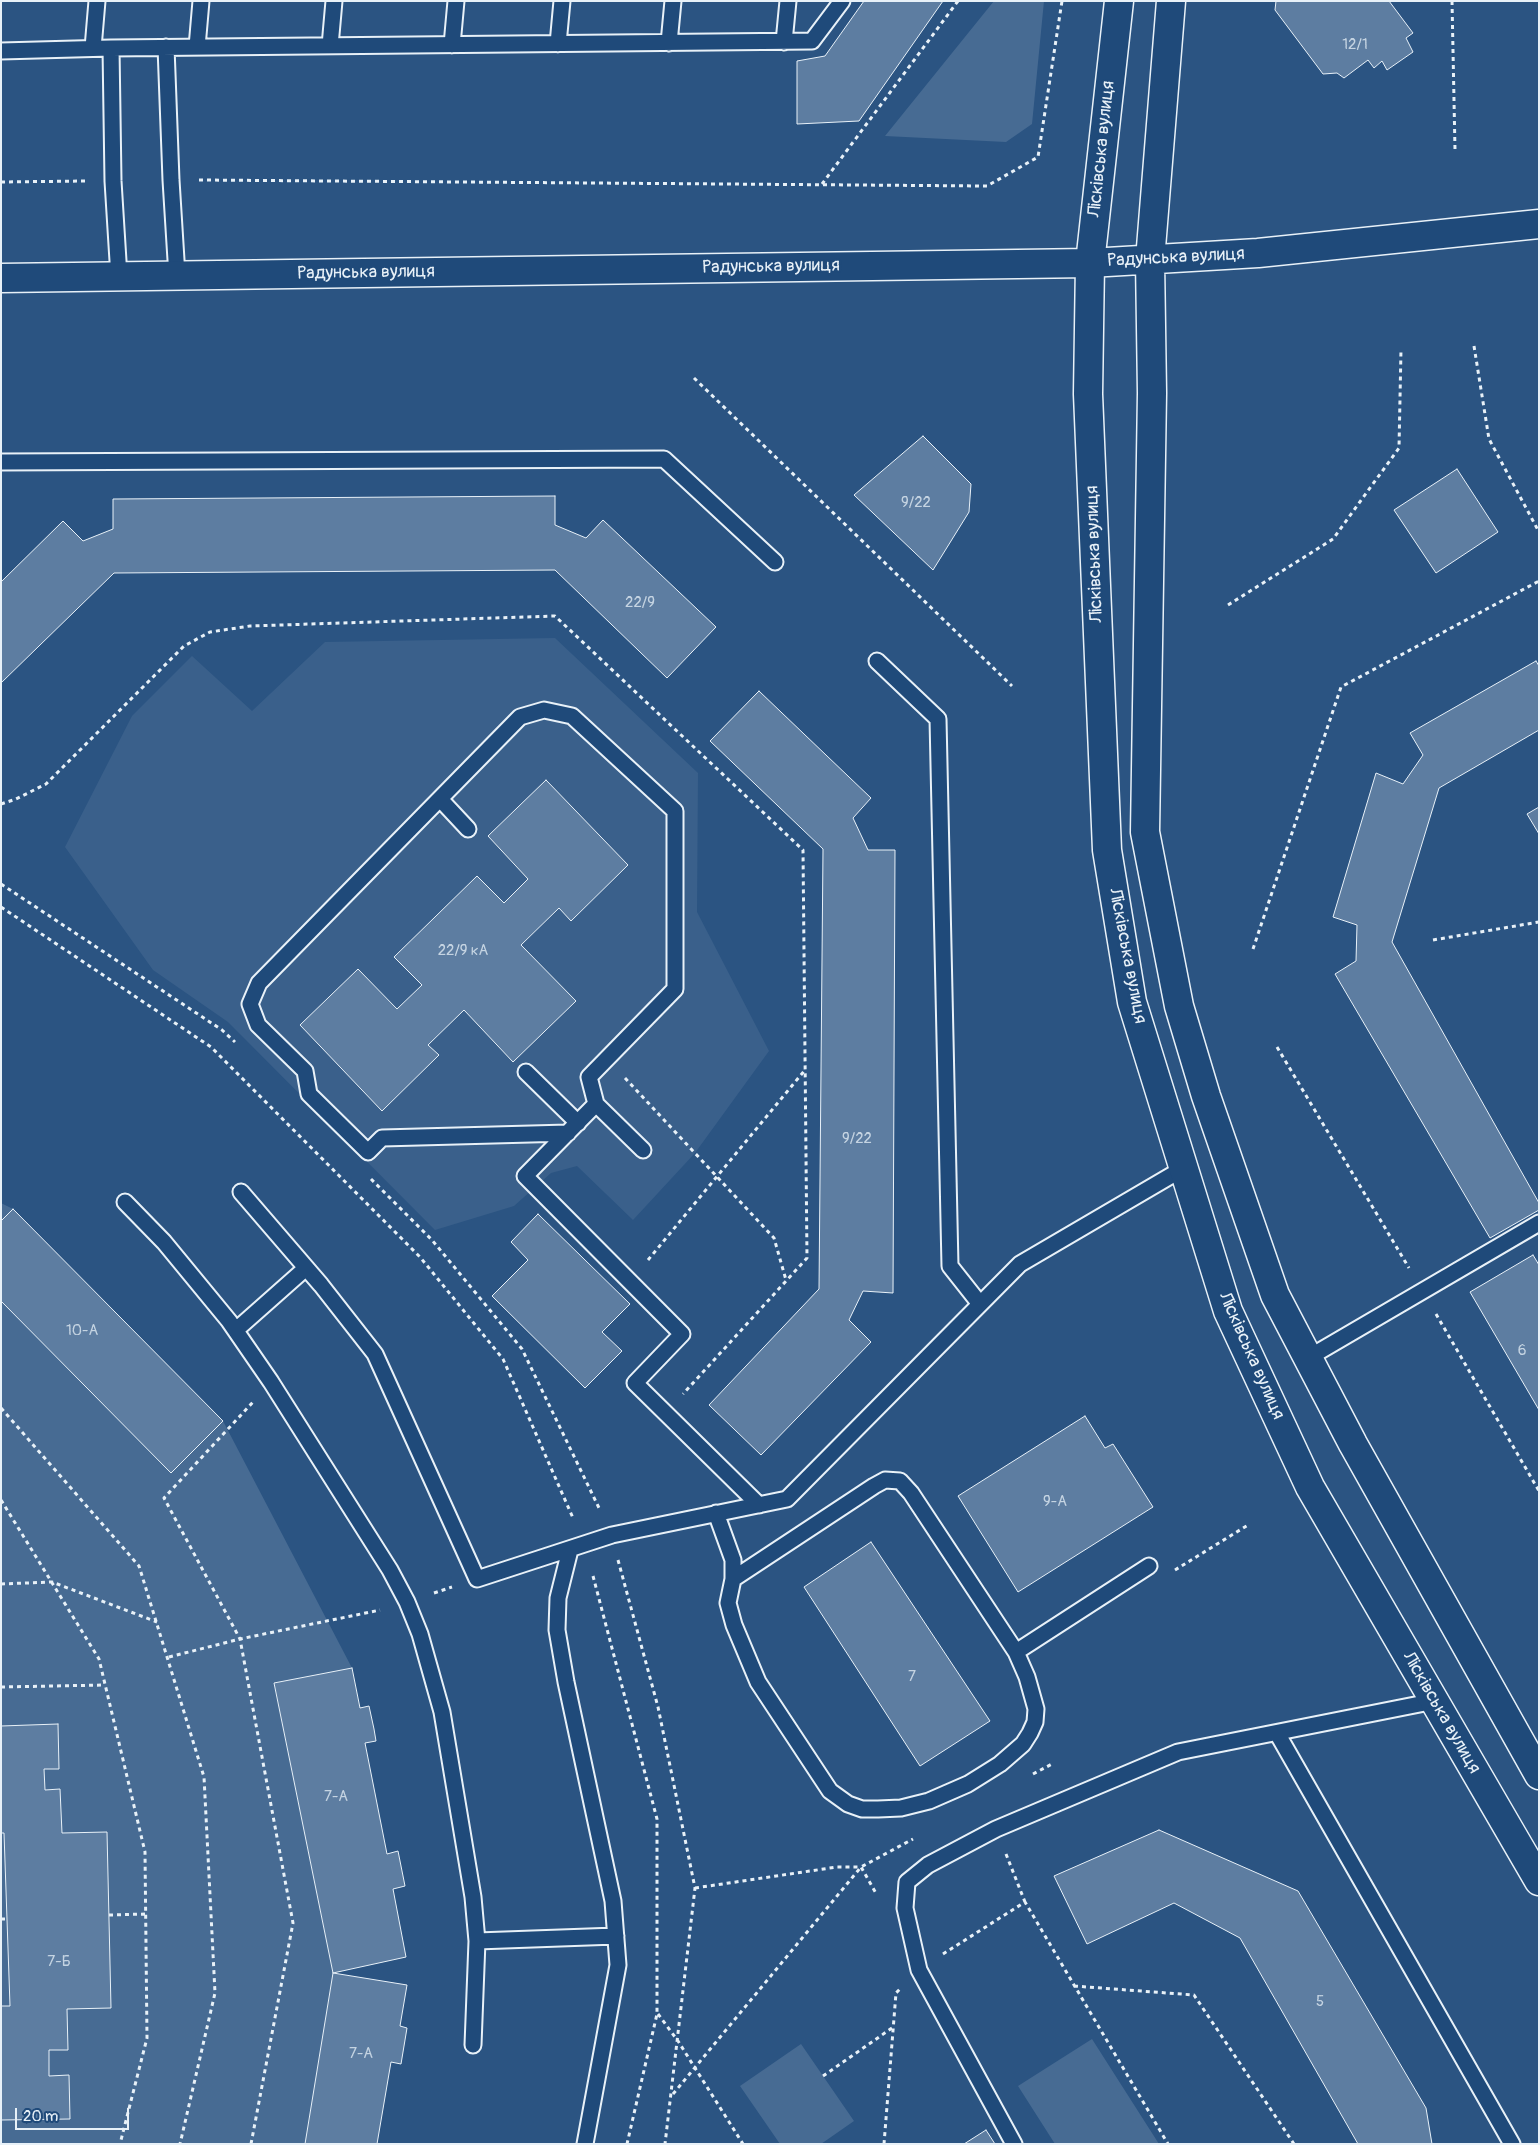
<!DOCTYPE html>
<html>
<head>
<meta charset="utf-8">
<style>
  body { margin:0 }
  #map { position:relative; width:1540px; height:2145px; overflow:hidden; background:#2b5482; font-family:Pangolin,sans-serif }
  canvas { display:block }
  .frame { position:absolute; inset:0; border:2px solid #e8f1f8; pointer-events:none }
  .scale { position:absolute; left:15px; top:2108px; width:114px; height:22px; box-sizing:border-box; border:2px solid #e8f1f8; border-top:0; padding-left:6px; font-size:15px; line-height:18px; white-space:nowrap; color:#e8f1f8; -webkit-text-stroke:4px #1f4a7a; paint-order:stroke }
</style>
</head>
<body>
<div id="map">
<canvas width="1540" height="2145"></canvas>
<div class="frame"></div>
<div class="scale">20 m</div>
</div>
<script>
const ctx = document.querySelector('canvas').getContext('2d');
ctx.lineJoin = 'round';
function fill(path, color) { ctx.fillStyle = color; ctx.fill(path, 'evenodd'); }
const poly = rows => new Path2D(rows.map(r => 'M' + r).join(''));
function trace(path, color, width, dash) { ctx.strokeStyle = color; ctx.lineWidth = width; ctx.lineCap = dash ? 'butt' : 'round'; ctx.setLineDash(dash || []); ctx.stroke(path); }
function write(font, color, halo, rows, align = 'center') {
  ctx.font = font + ' Pangolin,sans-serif'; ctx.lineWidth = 4.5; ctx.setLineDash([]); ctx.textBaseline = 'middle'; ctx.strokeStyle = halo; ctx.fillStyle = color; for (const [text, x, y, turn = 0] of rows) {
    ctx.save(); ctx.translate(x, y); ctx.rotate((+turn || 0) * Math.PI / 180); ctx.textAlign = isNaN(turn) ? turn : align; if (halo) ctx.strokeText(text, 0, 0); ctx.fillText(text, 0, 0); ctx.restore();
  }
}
fill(poly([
  [555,638,698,773,697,912,769,1051,695,1153,633,1220,577,1166,551,1173,514,1206,435,1230,228,1022,153,970,65,847,132,716,192,656,252,711,325,642]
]), '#3a608b');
fill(poly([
  [994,1,1044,1,1032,124,1006,142,885,136],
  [1,1203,13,1209,1,1221],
  [1,1301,171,1472,223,1421,352,1668,274,1684,333,1973,305,2144,1,2144],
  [1092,2039,1159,2144,1055,2144,1018,2086],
  [801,2044,854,2121,821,2144,780,2144,740,2086]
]), '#476b93');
const building = poly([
  [864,1,943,1,859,121,797,124,797,61,825,56,864,1],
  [1276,1,1389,1,1413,33,1406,38,1413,52,1387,70,1382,61,1374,68,1368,60,1344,78,1337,73,1323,74,1275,10,1276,1],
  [923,436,971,484,969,512,933,570,854,495,923,436],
  [1457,469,1498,532,1436,573,1394,510,1457,469],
  [555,496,555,525,586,538,603,520,716,627,667,678,555,570,114,573,1,683,1,582,63,521,83,541,113,529,113,499,555,496],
  [1536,661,1539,666,1539,730,1439,788,1392,942,1539,1203,1539,1210,1490,1238,1335,974,1356,961,1357,925,1333,917,1376,773,1403,784,1423,755,1410,733,1536,661],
  [759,691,871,798,853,818,868,850,895,850,893,1293,863,1291,849,1320,871,1342,761,1455,709,1405,819,1289,823,849,710,741,759,691],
  [546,780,628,865,571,921,559,908,521,945,576,1001,513,1062,464,1010,428,1045,439,1055,382,1111,300,1025,358,969,397,1009,422,985,394,957,477,876,504,903,528,879,488,836,546,780],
  [1539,807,1539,834,1527,814,1539,807],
  [13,1209,223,1421,171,1473,1,1301,1,1221,13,1209],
  [538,1214,630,1304,602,1332,622,1351,585,1388,492,1296,528,1260,511,1242,538,1214],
  [1533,1255,1539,1265,1539,1410,1470,1292,1533,1255],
  [1085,1416,1105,1448,1113,1444,1153,1507,1018,1592,958,1496,1085,1416],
  [871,1542,990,1721,920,1766,804,1587,871,1542],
  [352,1668,360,1708,369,1706,374,1729,376,1741,365,1743,387,1854,398,1851,405,1886,393,1889,406,1957,333,1973,274,1683,352,1668],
  [58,1724,59,1769,44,1769,45,1790,60,1789,62,1833,107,1832,111,2008,67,2009,68,2050,49,2050,49,2076,69,2075,70,2119,1,2120,1,2006,10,2006,4,1833,1,1833,1,1726,58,1724],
  [1159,1830,1298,1891,1426,2108,1432,2144,1358,2144,1240,1938,1174,1903,1087,1944,1054,1876,1159,1830],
  [333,1973,407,1985,400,2026,407,2028,401,2064,391,2062,377,2144,305,2144,333,1973],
  [986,2130,995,2144,964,2144,986,2130]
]);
fill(building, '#5d7da1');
trace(building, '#e8f1f8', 1);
const lane = poly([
  [784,42,788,1],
  [669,43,673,1],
  [558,44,562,1],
  [452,45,456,1],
  [330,46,334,1],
  [166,47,171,180,177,276],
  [197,47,201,1],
  [93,48,97,1],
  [111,48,113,181,119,277],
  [1,51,111,48,812,41,842,1],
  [1,462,664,459,775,562],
  [877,661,938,719,950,1266,980,1304],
  [440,799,468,829],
  [526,1072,578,1123],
  [596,1104,525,1176,682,1334,635,1383,759,1505],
  [568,1133,382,1138,368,1152,309,1094,305,1071,258,1025,250,1004,259,983,520,717,544,710,572,716,675,811,675,989,589,1077,596,1104,643,1150],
  [241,1192,321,1285,375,1354,477,1579,612,1535,787,1499,1020,1264,1184,1168],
  [125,1202,164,1242,229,1321,271,1382,390,1570,407,1602,420,1634,442,1712,473,1897,477,1941,473,2045],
  [236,1330,306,1268],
  [1308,1358,1539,1223],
  [716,1513,733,1560,733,1579,728,1603,734,1625,758,1682,830,1791,848,1804,862,1809,878,1809,901,1808,929,1801,968,1784,1000,1764,1023,1744,1030,1733,1035,1722,1036,1709,1027,1677,1016,1652,911,1493,900,1481,885,1480,874,1486,733,1579],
  [570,1550,558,1598,557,1630,566,1682,613,1901,618,1965,585,2144],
  [1016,1652,1149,1566],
  [1277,1733,1512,2144],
  [477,1941,616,1936],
  [1014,2144,919,1970,905,1908,907,1882,928,1865,996,1829,1178,1752,1435,1701]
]);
const secondary = poly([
  [1119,1,1090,263,1088,394,1107,850,1132,1002,1228,1311,1310,1487,1539,1881],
  [1171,1,1150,260,1152,393,1145,832,1179,1006,1206,1096,1275,1295,1353,1444,1539,1775],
  [1,278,1090,263,1258,253,1539,224]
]);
trace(lane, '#e8f1f8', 19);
trace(secondary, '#e8f1f8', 31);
trace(poly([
  [1452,1,1455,150],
  [199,180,987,186,1038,157,1062,1],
  [1,182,85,181],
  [822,184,958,1],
  [1474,346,1489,439,1539,532],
  [694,378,1012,686],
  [1228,605,1333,539,1399,448,1401,349],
  [1,804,16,799,46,784,184,646,210,632,250,626,555,616,803,850,807,1258,683,1394],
  [1,884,222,1030,235,1042],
  [1,907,211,1047,420,1257,503,1359,573,1518],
  [1433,940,1539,922],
  [1253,949,1341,687,1539,581],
  [1277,1047,1409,1268],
  [625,1078,774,1238,786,1280],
  [371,1179,432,1240,522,1349,600,1510],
  [648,1260,805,1070],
  [1436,1314,1539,1491],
  [1,1408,139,1566,204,1777,215,1993,180,2144],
  [1,1500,99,1659,145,1852,147,2038,120,2144],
  [618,1560,658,1707,695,1888,665,2144],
  [1175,1570,1248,1525],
  [593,1576,657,1819,657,2014,627,2144],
  [1,1584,52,1582,157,1622],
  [434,1593,452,1587],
  [169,1657,240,1639,380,1610],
  [1,1687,105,1685],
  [1033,1774,1052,1764],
  [1006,1854,1025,1902],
  [695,1888,837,1867,861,1867,877,1895],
  [109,1915,146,1914],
  [1,1919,7,1919],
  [943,1954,1025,1902,1168,2144],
  [1074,1986,1194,1995,1294,2144],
  [658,2014,678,2041,743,2144],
  [823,2076,892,2028],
  [673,2094,861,1867,913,1839],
  [251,2144,293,1923,240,1639,164,1498,253,1402],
  [884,2144,896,1993,900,1989]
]), '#e8f1f8', 3, [4, 4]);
trace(lane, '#1f4a7a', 15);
trace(secondary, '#1f4a7a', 28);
write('15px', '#c5d4e2', null, [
  ["12/1",1355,45],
  ["9/22",916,503],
  ["22/9",640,603],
  ["22/9 кА",463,951],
  ["9/22",857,1139],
  ["10-А",82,1331],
  ["6",1522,1351],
  ["9-А",1055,1502],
  ["7",912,1677],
  ["7-А",336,1797],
  ["7-Б",59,1962],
  ["5",1320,2002],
  ["7-А",361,2054]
]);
write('18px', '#e8f1f8', '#1f4a7a', [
  ["Лісківська вулиця",1102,149,-84],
  ["Радунська вулиця",1176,258,-3],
  ["Радунська вулиця",771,267,-1],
  ["Радунська вулиця",366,273,-1],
  ["Лісківська вулиця",1095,554,-92],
  ["Лісківська вулиця",1127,956,79],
  ["Лісківська вулиця",1251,1356,66],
  ["Лісківська вулиця",1441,1713,60]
]);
</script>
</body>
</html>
